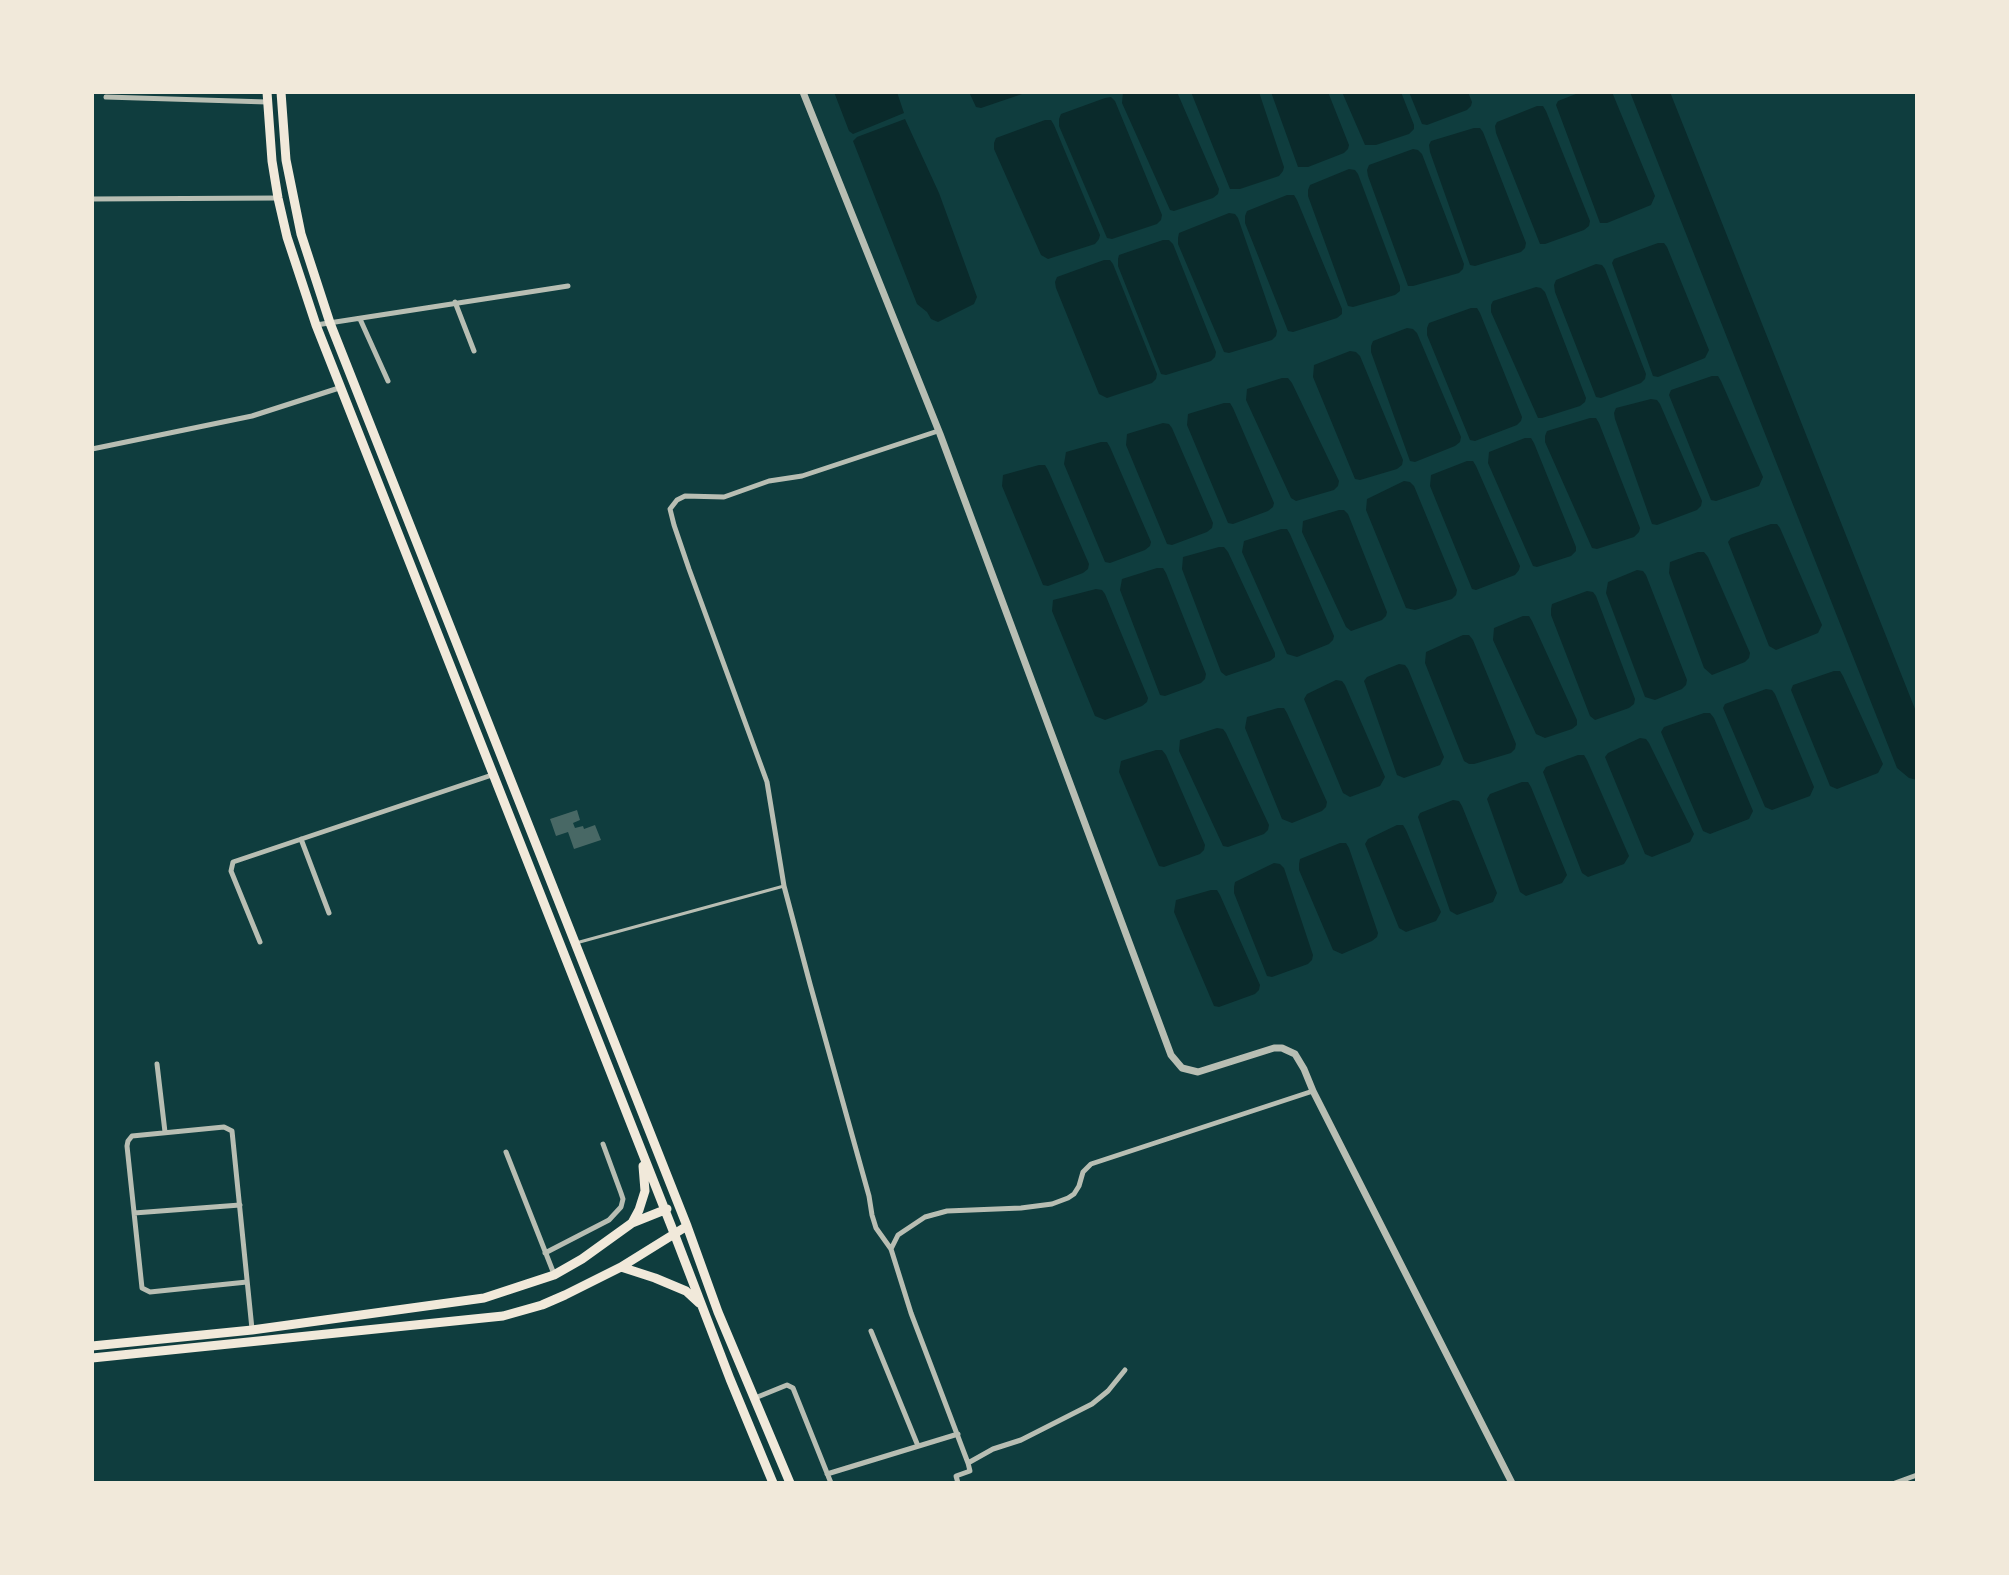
<!DOCTYPE html>
<html>
<head>
<meta charset="utf-8">
<style>
  body { margin:0 }
  #map { position:relative; width:2009px; height:1575px; overflow:hidden; background:#0f3d3e; font-family:"Libre Baskerville",serif }
  canvas { display:block }
  .frame { position:absolute; inset:0; border:94px solid #f1e9da; pointer-events:none }
</style>
</head>
<body>
<div id="map">
<canvas width="2009" height="1575"></canvas>
<div class="frame"></div>
</div>
<script>
const ctx = document.querySelector('canvas').getContext('2d');
ctx.lineJoin = 'round';
function fill(path, color) { ctx.fillStyle = color; ctx.fill(path, 'evenodd'); }
const poly = rows => new Path2D(rows.map(r => 'M' + r).join(''));
function trace(path, color, width, dash) { ctx.strokeStyle = color; ctx.lineWidth = width; ctx.lineCap = dash ? 'butt' : 'round'; ctx.setLineDash(dash || []); ctx.stroke(path); }
fill(poly([
  [834,92,897,92,904,113,853,134,849,131],
  [969,92,1028,92,981,108,976,107],
  [1123,92,1177,92,1219,189,1218,194,1213,198,1174,211,1170,210,1122,103],
  [1191,92,1259,92,1284,167,1283,171,1279,176,1240,189,1230,189],
  [1271,92,1328,92,1349,145,1348,149,1344,153,1308,167,1298,167],
  [1342,92,1401,92,1414,125,1414,129,1409,134,1376,145,1365,145],
  [1409,92,1468,92,1472,102,1471,106,1467,110,1427,125,1422,124],
  [1581,92,1612,92,1655,196,1651,205,1607,223,1600,223,1556,105,1558,101],
  [1630,92,1670,92,1917,714,1917,780,1909,778,1897,768],
  [1111,97,1115,101,1162,215,1161,220,1157,224,1112,239,1107,238,1059,126,1059,119,1061,114,1105,98],
  [1537,106,1543,106,1546,111,1590,221,1589,226,1584,230,1545,244,1540,244,1496,133,1495,126,1497,122],
  [905,119,939,193,977,297,974,304,938,322,931,319,927,312,917,304,853,141,857,137],
  [1045,120,1051,120,1054,125,1100,235,1099,239,1095,244,1048,259,1041,255,994,149,994,143,996,138],
  [1474,128,1480,128,1483,132,1526,243,1525,248,1521,252,1475,266,1470,265,1430,152,1429,145,1431,141],
  [1413,149,1418,150,1422,154,1464,264,1463,269,1459,273,1413,286,1408,286,1368,176,1367,170,1369,165],
  [1349,169,1355,170,1358,174,1400,286,1400,291,1395,295,1353,307,1348,306,1308,196,1308,190,1310,185],
  [1287,195,1294,195,1297,200,1342,309,1342,314,1337,318,1293,332,1288,331,1245,223,1245,216,1247,211],
  [1229,213,1235,214,1238,218,1277,331,1276,336,1272,340,1229,353,1224,352,1178,244,1178,238,1179,233],
  [1163,240,1169,240,1173,244,1216,352,1215,357,1211,361,1166,375,1161,374,1118,266,1118,259,1119,255],
  [1658,243,1664,243,1667,247,1709,350,1705,358,1658,377,1653,376,1612,263,1614,259],
  [1104,260,1110,260,1113,264,1157,374,1156,379,1152,383,1107,398,1099,394,1056,288,1055,282,1057,277],
  [1596,264,1602,265,1605,269,1646,374,1645,379,1641,383,1601,398,1596,397,1555,292,1554,285,1556,280],
  [1536,287,1541,288,1545,292,1586,398,1585,402,1580,406,1542,418,1538,418,1491,312,1491,305,1493,301],
  [1471,308,1477,308,1480,313,1522,417,1521,421,1517,425,1475,441,1470,440,1427,335,1427,328,1429,323],
  [1407,328,1413,329,1417,333,1461,437,1460,442,1455,446,1415,462,1410,461,1371,352,1371,346,1373,341],
  [1350,351,1356,352,1360,356,1403,460,1402,465,1397,469,1360,480,1355,479,1313,377,1314,365],
  [1712,376,1718,376,1721,381,1763,477,1759,486,1716,501,1711,500,1669,395,1671,390],
  [1282,378,1288,378,1292,383,1339,481,1338,486,1334,490,1296,501,1291,498,1246,400,1247,389],
  [1651,399,1657,400,1660,404,1702,501,1701,506,1697,510,1657,525,1652,524,1615,419,1614,413,1616,408],
  [1224,403,1230,403,1233,408,1274,503,1273,507,1268,511,1233,524,1228,523,1187,425,1188,414],
  [1590,418,1596,418,1599,423,1640,528,1639,532,1634,537,1597,549,1592,548,1545,442,1545,436,1547,431],
  [1163,423,1169,424,1172,428,1213,523,1212,528,1207,532,1172,545,1167,544,1126,445,1127,434],
  [1525,438,1531,438,1534,443,1576,547,1576,551,1571,556,1537,567,1533,566,1488,463,1489,452],
  [1101,442,1107,442,1110,447,1151,542,1150,546,1145,550,1110,563,1105,562,1064,464,1066,452],
  [1467,461,1473,461,1476,466,1520,566,1519,570,1515,575,1476,590,1472,589,1430,486,1431,475],
  [1039,465,1045,465,1048,470,1089,564,1088,569,1083,573,1048,586,1043,585,1002,486,1003,475],
  [1404,481,1410,482,1414,486,1457,590,1456,595,1452,599,1415,610,1406,608,1366,510,1367,499],
  [1339,510,1344,510,1348,514,1387,612,1386,616,1382,620,1351,631,1346,627,1302,532,1303,521],
  [1771,524,1777,524,1780,528,1822,625,1818,633,1776,650,1769,646,1728,542,1731,538],
  [1281,529,1287,529,1290,534,1334,636,1333,640,1329,644,1297,657,1287,654,1242,552,1244,541],
  [1219,547,1224,547,1228,552,1275,653,1275,657,1270,661,1226,676,1221,672,1182,569,1183,557],
  [1698,552,1704,552,1708,557,1750,653,1749,658,1745,662,1712,675,1704,668,1669,573,1670,562],
  [1157,568,1163,568,1166,573,1206,674,1205,679,1201,683,1165,696,1160,695,1120,590,1122,579],
  [1637,570,1643,571,1646,575,1687,680,1686,685,1682,689,1655,700,1645,697,1606,593,1608,582],
  [1096,589,1102,590,1105,594,1148,698,1147,702,1142,706,1105,720,1095,716,1052,611,1053,600],
  [1587,591,1593,592,1596,596,1635,699,1634,704,1629,708,1595,720,1590,716,1551,615,1551,609,1552,604],
  [1523,616,1529,616,1532,621,1577,720,1577,725,1572,729,1545,738,1536,734,1493,640,1494,628],
  [1463,635,1469,635,1473,640,1516,744,1515,749,1511,753,1474,764,1469,764,1464,761,1425,663,1426,652],
  [1399,664,1405,665,1408,669,1444,757,1440,765,1404,778,1397,775,1364,681,1367,677],
  [1834,671,1840,671,1843,676,1883,764,1878,773,1837,789,1830,786,1791,690,1793,685],
  [1336,680,1342,681,1345,685,1385,777,1380,786,1350,797,1343,793,1304,699,1307,694],
  [1766,689,1772,690,1775,694,1814,787,1810,796,1772,810,1765,807,1723,708,1725,704],
  [1278,708,1284,708,1287,713,1327,802,1326,807,1322,811,1292,823,1282,819,1245,728,1247,717],
  [1704,713,1710,713,1714,718,1753,811,1749,819,1710,834,1703,831,1661,732,1664,727],
  [1217,728,1223,729,1226,733,1269,825,1268,830,1264,834,1228,847,1223,846,1179,751,1180,740],
  [1640,738,1646,739,1649,743,1694,834,1690,842,1652,857,1645,854,1605,757,1608,753],
  [1156,750,1162,750,1166,755,1205,845,1204,850,1200,854,1164,867,1159,866,1119,772,1121,761],
  [1578,755,1584,755,1587,760,1629,856,1624,864,1588,877,1582,873,1543,772,1546,767],
  [1522,782,1528,782,1531,787,1567,875,1562,883,1526,896,1520,892,1487,799,1490,794],
  [1453,800,1459,801,1462,806,1497,893,1493,902,1457,915,1450,911,1418,817,1420,813],
  [1397,825,1403,825,1406,830,1441,912,1436,921,1406,932,1399,928,1365,844,1368,839],
  [1340,843,1346,843,1349,848,1378,933,1377,937,1372,941,1342,954,1333,950,1299,870,1299,864,1300,859],
  [1274,863,1280,864,1284,868,1313,955,1312,960,1308,964,1272,977,1267,976,1234,893,1234,887,1235,882],
  [1211,890,1217,890,1220,895,1260,985,1259,990,1255,994,1219,1007,1214,1006,1174,912,1176,900]
]), '#0a2a2b');
fill(poly([
  [577,810,580,820,573,823,575,828,583,826,584,829,595,825,601,840,574,849,568,832,556,836,550,819]
]), '#486865');
trace(poly([
  [576,943,784,886]
]), '#b8beb3', 3);
trace(poly([
  [106,97,267,102],
  [92,199,278,198],
  [455,302,474,351],
  [360,319,388,381],
  [316,325,568,286],
  [938,431,802,476,769,481,724,497,685,496,677,500,670,509,674,525,689,569,767,782,784,886,810,984,869,1196,872,1215,876,1228,891,1249,911,1313,968,1463,970,1471,956,1476,958,1483],
  [92,449,252,416,339,388],
  [301,839,329,913],
  [260,942,231,871,233,862,492,775],
  [157,1064,165,1132],
  [506,1152,554,1274],
  [134,1213,240,1205],
  [891,1249,898,1235,925,1217,947,1211,1021,1208,1052,1204,1068,1198,1074,1194,1079,1186,1083,1172,1091,1164,1313,1091],
  [545,1253,609,1220,621,1207,623,1199,621,1193,603,1144],
  [247,1282,150,1292,142,1288,127,1146,128,1141,132,1136,224,1127,232,1131,252,1329],
  [871,1331,918,1446],
  [755,1398,787,1385,793,1388,831,1483],
  [968,1463,993,1449,1021,1440,1092,1404,1108,1391,1125,1370],
  [827,1474,958,1434],
  [1895,1483,1917,1475]
]), '#b8beb3', 5);
trace(poly([
  [803,92,940,434,1171,1055,1182,1068,1198,1072,1274,1048,1282,1048,1295,1054,1304,1069,1313,1091,1512,1483]
]), '#b8beb3', 7);
trace(poly([
  [267,92,272,161,278,198,287,237,316,325,674,1233,730,1379,773,1483],
  [281,92,286,160,301,234,330,323,687,1226,718,1312,790,1483],
  [632,1223,639,1210,645,1191,643,1166],
  [621,1267,655,1278,686,1291,699,1303],
  [92,1346,252,1330,484,1298,554,1275,582,1259,632,1223,667,1209],
  [92,1358,503,1316,542,1305,565,1295,621,1267,687,1226]
]), '#f1e9da', 9);
</script>
</body>
</html>
